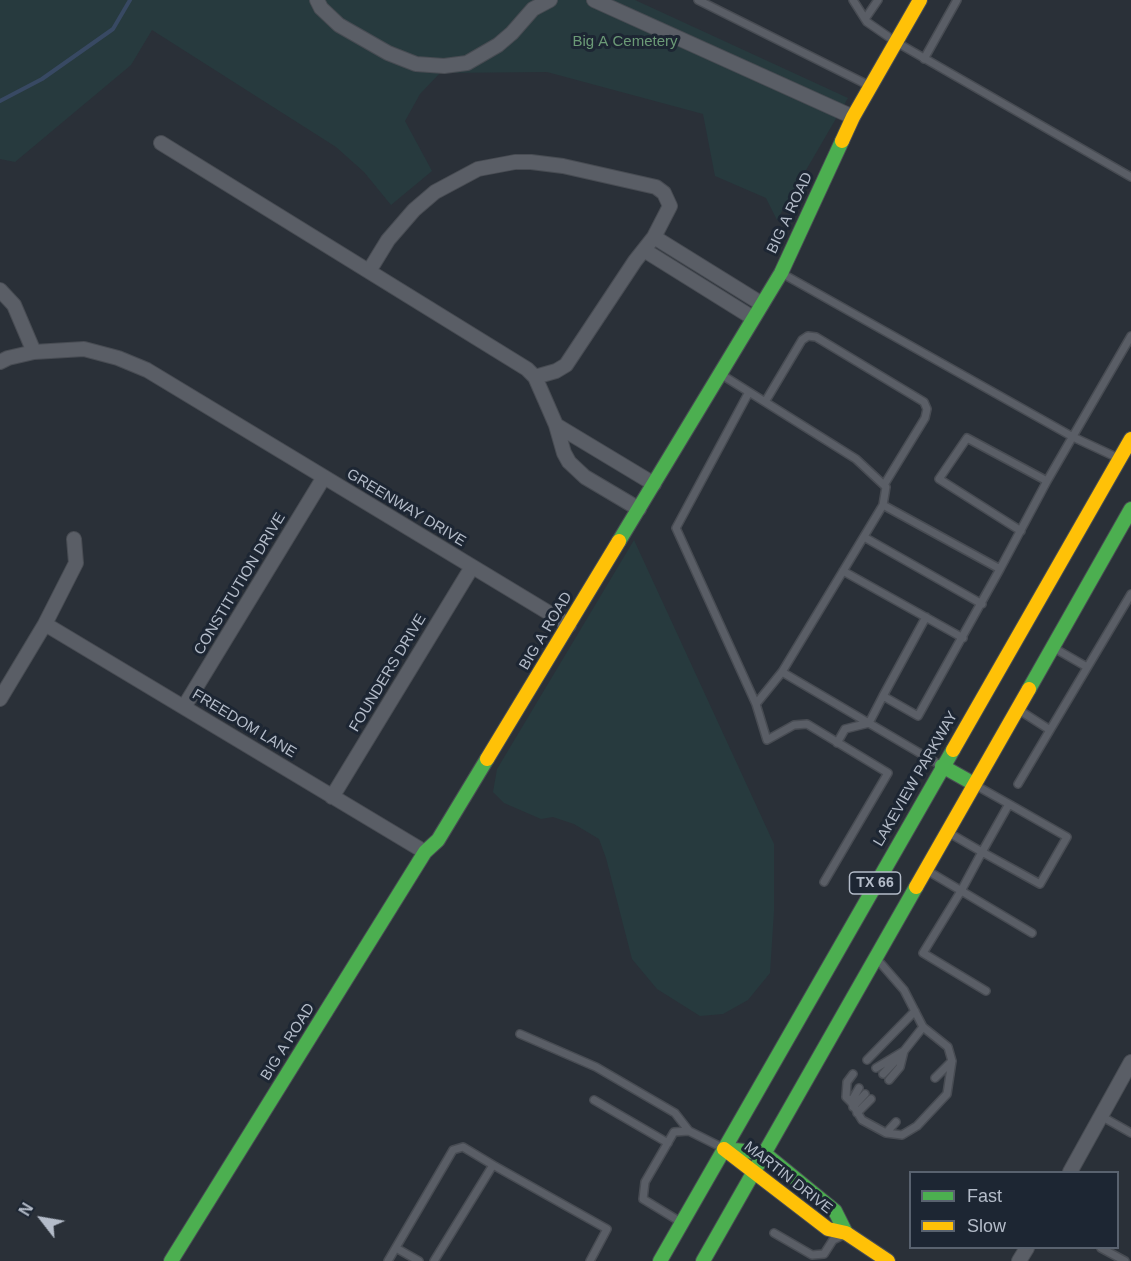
<!DOCTYPE html>
<html>
<head>
<meta charset="utf-8">
<style>
  body { margin:0 }
  #map { position:relative; width:1131px; height:1261px; overflow:hidden; background:#2a3038; font-family:Arial,sans-serif }
  canvas { display:block }
  .legend { position:absolute; left:909px; top:1171px; width:210px; height:78px; box-sizing:border-box; background:#1d2633; border:2px solid #59626f; margin:0; padding:8px 10px; list-style:none; font-size:18px; color:#b4bcc9 }
  .legend li { display:flex; align-items:center; gap:12px; height:30px }
  .legend b { width:30px; border:2px solid #59626f }
  .north { position:absolute; left:12px; top:1189px; width:60px; height:60px; -webkit-text-stroke:4px #1d2633; paint-order:stroke; rotate:301deg; font-size:16px; font-weight:700; line-height:24px; text-align:center; color:#b4bcc9 }
  .north::after { content:''; display:block; margin:auto; width:21px; height:27px; background:#b4bcc9; clip-path:polygon(50% 0,100% 100%,50% 72%,0 100%) }
</style>
</head>
<body>
<div id="map">
<canvas width="1131" height="1261"></canvas>
<ul class="legend">
<li><b style="height:8px;background:#4caf50"></b>Fast</li>
<li><b style="height:8px;background:#ffc107"></b>Slow</li>
</ul>
<div class="north">N</div>
</div>
<script>
const ctx = document.querySelector('canvas').getContext('2d');
ctx.lineJoin = 'round';
function fill(path, color) { ctx.fillStyle = color; ctx.fill(path, 'evenodd'); }
const poly = rows => new Path2D(rows.map(r => 'M' + r).join(''));
function trace(path, color, width, dash) { ctx.strokeStyle = color; ctx.lineWidth = width; ctx.lineCap = dash ? 'butt' : 'round'; ctx.setLineDash(dash || []); ctx.stroke(path); }
function write(font, color, halo, rows, align = 'center') {
  ctx.font = font + ' Arial,sans-serif'; ctx.lineWidth = 6; ctx.setLineDash([]); ctx.textBaseline = 'middle'; ctx.strokeStyle = halo; ctx.fillStyle = color; for (const [text, x, y, turn = 0] of rows) {
    ctx.save(); ctx.translate(x, y); ctx.rotate((+turn || 0) * Math.PI / 180); ctx.textAlign = isNaN(turn) ? turn : align; if (halo) ctx.strokeText(text, 0, 0); ctx.fillText(text, 0, 0); ctx.restore();
  }
}
fill(poly([
  [0,0,635,0,848,98,777,220,766,198,715,176,703,114,547,72,440,73,420,94,405,121,432,171,391,205,364,172,336,147,152,30,131,65,15,162,0,159],
  [634,540,774,844,774,911,770,973,748,1000,723,1014,700,1016,657,989,632,959,606,858,599,839,574,824,553,817,541,819,504,803,493,792,497,769]
]), '#273a3e');
trace(poly([
  [0,101,42,79,113,29,130,0]
]), '#384963', 4);
const lane = poly([
  [698,0,870,86],
  [853,0,867,22,896,42,1131,177],
  [865,19,878,0],
  [924,59,957,0],
  [783,274,1073,437,1118,458],
  [722,375,856,459,886,487,883,505,1000,569,1047,481,1131,336],
  [749,392,676,528,756,704,782,672,883,505],
  [765,402,802,340,808,336,816,337,924,402,927,409,925,418,884,485],
  [1021,531,939,479,967,438,1047,481],
  [864,537,982,604],
  [843,571,963,638],
  [1054,648,1087,667],
  [782,672,940,765],
  [883,696,926,617],
  [756,704,767,740,794,725,807,724,888,773,824,882],
  [1050,730,1131,594],
  [837,743,845,729,869,723,883,696,918,716,1000,569],
  [1018,784,1050,730,1019,710],
  [977,786,1009,804],
  [951,834,982,852,1040,884,1067,837,1009,804,982,852,961,891,923,953,986,991],
  [928,871,1032,933],
  [877,959,904,990,923,1027],
  [520,1034,596,1067,675,1113,689,1131],
  [867,1060,915,1011],
  [883,1074,899,1057],
  [935,1078,952,1061],
  [889,1080,900,1067,904,1051],
  [859,1088,851,1102,862,1120,886,1133,902,1135,917,1126,947,1094,952,1061,948,1047,923,1027,904,1051,876,1068],
  [594,1100,668,1143],
  [851,1102,846,1097,847,1082,853,1074],
  [853,1107,865,1094],
  [857,1113,871,1099],
  [1101,1116,1131,1133],
  [886,1133,896,1122],
  [679,1221,643,1199,645,1182,674,1132,689,1131,721,1147],
  [774,1233,812,1255,824,1254,833,1240,841,1236],
  [396,1248,419,1261],
  [1101,1248,1125,1261],
  [388,1261,453,1150,463,1147,493,1165],
  [434,1261,493,1165,607,1229,590,1261]
]);
const street = poly([
  [317,0,321,8,339,25,388,53,416,64,444,66,467,63,498,45,512,33,533,9,550,0],
  [594,0,853,117],
  [161,143,527,369,535,377,546,402,556,425,564,453,569,462,585,477,639,509],
  [654,237,762,304],
  [644,250,753,318],
  [369,271,388,240,414,210,435,192,478,169,515,162,531,162,563,166,656,187,664,193,670,206,654,237,635,261,566,365,556,371,535,377],
  [0,290,14,305,34,352],
  [0,362,8,358,34,352,84,349,118,358,147,370,569,625],
  [556,425,654,484],
  [45,624,425,852],
  [0,699,45,624,76,563,74,539],
  [184,707,324,477],
  [332,797,472,567],
  [1070,1172,1131,1062],
  [1019,1261,1027,1248]
]);
const fast = poly([
  [619,541,781,273,842,141],
  [1029,689,1131,509],
  [942,766,974,784],
  [725,1149,764,1153,835,1211,846,1233],
  [171,1261,425,852,438,840,487,759],
  [660,1261,953,750],
  [703,1261,916,887]
]);
const slow = poly([
  [842,141,853,117,920,0],
  [953,750,1131,439],
  [487,759,619,541],
  [916,887,1029,689],
  [724,1149,828,1229,846,1233,888,1261]
]);
trace(lane, '#484c53', 10);
trace(street, '#484c53', 16);
trace(fast, '#484c53', 16);
trace(slow, '#484c53', 16);
trace(lane, '#5a5e66', 7);
trace(street, '#5a5e66', 14);
trace(fast, '#4caf50', 14);
trace(slow, '#ffc107', 14);
for (const [x, y, w] of [
  [875,883,51]
]) { const box = new Path2D(); box.roundRect(x - w / 2, y - 11, w, 22, 4.5); ctx.fillStyle = '#1d2633'; ctx.fill(box); trace(box, '#b4bcc9', 1.5); }
write('bold 14px', '#b4bcc9', null, [
  ["TX 66",875,883]
]);
write('15px', '#6b9a76', '#1d2633', [
  ["Big A Cemetery",625,42]
]);
write('15px', '#b4bcc9', '#1d2633', [
  ["BIG A ROAD",790,213,-65],
  ["GREENWAY DRIVE",406,508,31],
  ["CONSTITUTION DRIVE",240,584,-59],
  ["BIG A ROAD",546,631,-59],
  ["FOUNDERS DRIVE",388,673,-59],
  ["FREEDOM LANE",244,724,31],
  ["LAKEVIEW PARKWAY",916,779,-60],
  ["BIG A ROAD",288,1042,-58],
  ["MARTIN DRIVE",788,1178,38]
]);
</script>
</body>
</html>
